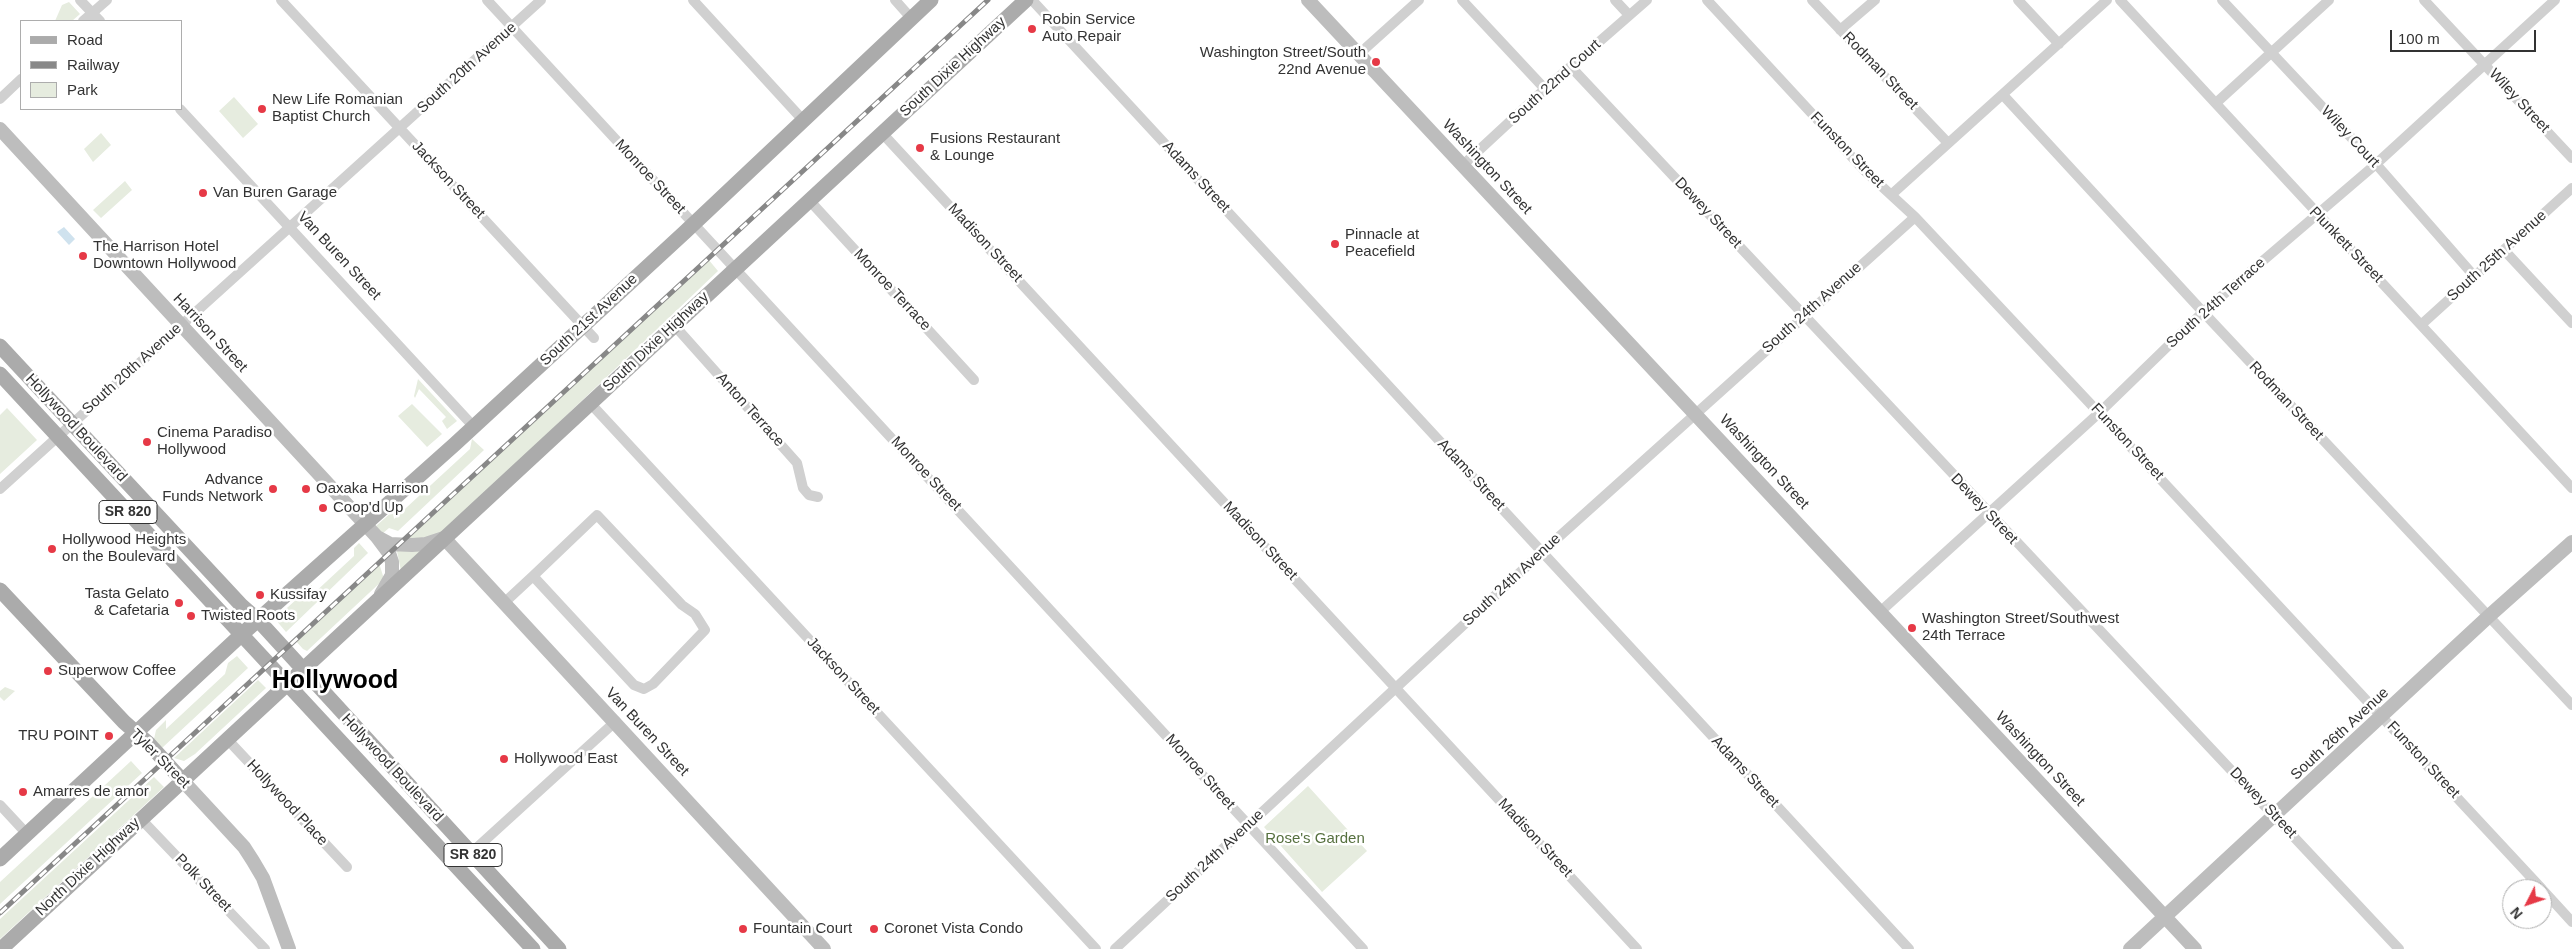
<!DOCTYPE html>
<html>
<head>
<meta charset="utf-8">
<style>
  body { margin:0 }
  #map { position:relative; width:2572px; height:949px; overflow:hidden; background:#fff; font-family:Arial,sans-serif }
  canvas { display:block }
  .legend { position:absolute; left:20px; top:20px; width:162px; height:90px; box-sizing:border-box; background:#fff; border:1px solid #adadad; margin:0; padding:6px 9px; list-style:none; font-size:15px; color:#333 }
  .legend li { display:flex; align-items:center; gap:10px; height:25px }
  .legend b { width:25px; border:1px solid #adadad }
  .north { position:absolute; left:2502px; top:879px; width:50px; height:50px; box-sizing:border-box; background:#fff; border:1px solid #adadad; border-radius:50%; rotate:229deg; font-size:14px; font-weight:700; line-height:20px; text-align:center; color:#333 }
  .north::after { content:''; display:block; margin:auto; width:18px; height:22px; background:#e63946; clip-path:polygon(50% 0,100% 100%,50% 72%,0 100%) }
  .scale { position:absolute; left:2390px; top:30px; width:146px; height:22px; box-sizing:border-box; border:2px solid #333; border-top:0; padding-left:6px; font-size:15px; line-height:18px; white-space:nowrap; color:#333; -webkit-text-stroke:4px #fff; paint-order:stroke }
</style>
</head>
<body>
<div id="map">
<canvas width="2572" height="949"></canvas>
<ul class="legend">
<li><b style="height:6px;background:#ababab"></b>Road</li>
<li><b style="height:6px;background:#888"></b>Railway</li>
<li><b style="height:14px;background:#e6ecdf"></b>Park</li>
</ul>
<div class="north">N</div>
<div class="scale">100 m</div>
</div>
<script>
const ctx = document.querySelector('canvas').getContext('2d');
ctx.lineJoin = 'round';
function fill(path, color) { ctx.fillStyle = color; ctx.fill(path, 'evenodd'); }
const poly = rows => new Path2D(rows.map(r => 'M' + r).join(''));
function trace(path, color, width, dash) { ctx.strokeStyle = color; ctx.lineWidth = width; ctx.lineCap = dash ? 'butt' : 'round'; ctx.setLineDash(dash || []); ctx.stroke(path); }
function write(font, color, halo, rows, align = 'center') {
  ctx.font = font + ' Arial,sans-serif'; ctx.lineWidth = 5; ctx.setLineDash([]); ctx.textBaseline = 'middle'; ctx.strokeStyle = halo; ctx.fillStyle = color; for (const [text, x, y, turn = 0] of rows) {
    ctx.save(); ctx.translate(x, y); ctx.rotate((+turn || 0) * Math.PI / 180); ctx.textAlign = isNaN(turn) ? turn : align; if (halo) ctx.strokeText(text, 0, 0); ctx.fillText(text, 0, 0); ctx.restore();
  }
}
fill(poly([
  [69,2,80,14,72,21,55,21,62,5],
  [234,97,258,124,243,138,219,111],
  [101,133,111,145,93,162,84,149],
  [125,181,132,190,101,218,93,210],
  [708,259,718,271,529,451,436,537,404,539],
  [418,379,457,421,447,429,442,421,446,417,419,389,415,398,414,396],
  [412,404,442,434,427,447,398,416],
  [7,408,37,440,0,474,0,415],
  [472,439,484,450,398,531,389,528,382,534,376,526,393,511,394,519,470,449],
  [359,543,368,553,286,632,275,619,312,585,312,595,354,556,354,548],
  [397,551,422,551,401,571],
  [379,563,384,579,307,651,303,649,295,640],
  [237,656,248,668,162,748,154,739,156,730,166,720,166,729,225,674,228,663],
  [258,680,266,688,195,754,184,761,174,758],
  [5,687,15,691,4,701,0,697,0,691],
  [131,761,142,773,0,904,0,882],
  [154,777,164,787,0,939,0,919],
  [1308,786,1367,851,1322,892,1264,827]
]), '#e6ecdf');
fill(poly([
  [64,227,75,239,69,245,57,232]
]), '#cfe2ee');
trace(poly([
  [80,0,100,21],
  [281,0,594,338],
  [487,0,1363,949],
  [693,0,802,119],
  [895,0,911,18],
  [1032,0,1909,949],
  [1462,0,1545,89],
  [1615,0,1629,15],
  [1707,0,1864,170,1915,217,2099,413,2542,889],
  [1812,0,1948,143],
  [2018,0,2059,44],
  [2120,0,2572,488],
  [2222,0,2376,164,2475,277],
  [2424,0,2572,158],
  [83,21,107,0],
  [1840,30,1875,0],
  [1359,54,1419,0],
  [1571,67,2399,949],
  [2003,95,2203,312,2572,705],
  [0,99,21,79],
  [2216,103,2329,0],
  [180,109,474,427],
  [882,133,1637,949],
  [1463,165,1545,89,1647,0],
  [1891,195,2107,0],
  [809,200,974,380],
  [2504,250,2572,323],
  [2422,324,2572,188],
  [674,325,797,463,803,488,809,495,818,497],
  [590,403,1096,949],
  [0,489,541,0],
  [505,602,533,576,597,515,682,605,695,614,705,630,653,684,644,689,634,685,533,576],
  [1881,611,2099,413,2203,312,2376,164,2555,0],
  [227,739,347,867],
  [0,805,27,834],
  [140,818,265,949],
  [471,853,616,721],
  [2542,889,2572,922],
  [1115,949,1542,552,1915,217]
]), '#d0d0d0', 10);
trace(poly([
  [1308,0,2195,949],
  [0,129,377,537,389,553,392,562,392,575,381,594],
  [377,537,390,544,412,545,426,544,444,538,824,949],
  [182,780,244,847,253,861,263,878,289,949],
  [2130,949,2489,616,2572,542]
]), '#bdbdbd', 14);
trace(poly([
  [0,346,241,605,258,620,559,949],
  [0,374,533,949],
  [0,590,124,722,149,744,182,780],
  [0,859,241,635,455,444,685,232,931,0],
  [1,949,1026,0]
]), '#ababab', 15);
const rail = poly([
  [0,913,988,0]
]);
trace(rail, '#888', 5);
trace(rail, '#fff', 3, [9]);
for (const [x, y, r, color] of [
  [1032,29,5,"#e63946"],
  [1376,62,5,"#e63946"],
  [262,109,5,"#e63946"],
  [920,148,5,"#e63946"],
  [203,193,5,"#e63946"],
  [1335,244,5,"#e63946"],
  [83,256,5,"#e63946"],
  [147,442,5,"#e63946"],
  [273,489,5,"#e63946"],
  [306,489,5,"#e63946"],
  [323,508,5,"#e63946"],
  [52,549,5,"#e63946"],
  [260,595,5,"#e63946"],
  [179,603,5,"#e63946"],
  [191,616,5,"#e63946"],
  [1912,628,5,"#e63946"],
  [48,671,5,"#e63946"],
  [109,736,5,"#e63946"],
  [504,759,5,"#e63946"],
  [23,792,5,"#e63946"],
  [743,929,5,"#e63946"],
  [874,929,5,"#e63946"]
]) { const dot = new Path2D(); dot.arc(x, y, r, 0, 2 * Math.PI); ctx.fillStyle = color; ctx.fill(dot); trace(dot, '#fff', 2); }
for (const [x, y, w] of [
  [128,512,58],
  [473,855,58]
]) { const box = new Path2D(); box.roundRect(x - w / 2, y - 11.5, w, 23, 4); ctx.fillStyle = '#fff'; ctx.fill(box); trace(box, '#333', 1); }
write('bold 14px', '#333', null, [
  ["SR 820",128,512],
  ["SR 820",473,855]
]);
write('15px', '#333', '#fff', [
  ["Robin Service",1042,20],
  ["Auto Repair",1042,37],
  ["Washington Street/South",1366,53,"right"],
  ["22nd Avenue",1366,70,"right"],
  ["New Life Romanian",272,100],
  ["Baptist Church",272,117],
  ["Fusions Restaurant",930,139],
  ["& Lounge",930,156],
  ["Van Buren Garage",213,193],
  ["Pinnacle at",1345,235],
  ["Peacefield",1345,252],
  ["The Harrison Hotel",93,247],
  ["Downtown Hollywood",93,264],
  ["Cinema Paradiso",157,433],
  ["Hollywood",157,450],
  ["Advance",263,480,"right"],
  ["Funds Network",263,497,"right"],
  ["Oaxaka Harrison",316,489],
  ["Coop'd Up",333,508],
  ["Hollywood Heights",62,540],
  ["on the Boulevard",62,557],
  ["Tasta Gelato",169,594,"right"],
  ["& Cafetaria",169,611,"right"],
  ["Kussifay",270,595],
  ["Twisted Roots",201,616],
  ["Washington Street/Southwest",1922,619],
  ["24th Terrace",1922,636],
  ["Superwow Coffee",58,671],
  ["TRU POINT",99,736,"right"],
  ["Hollywood East",514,759],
  ["Amarres de amor",33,792],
  ["Fountain Court",753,929],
  ["Coronet Vista Condo",884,929]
], 'left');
write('15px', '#333', '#fff', [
  ["South Dixie Highway",953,67,-43],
  ["South 20th Avenue",467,68,-42],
  ["Rodman Street",1880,71,46],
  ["South 22nd Court",1555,82,-42],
  ["Wiley Street",2519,101,47],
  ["Wiley Court",2350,137,47],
  ["Funston Street",1847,150,46],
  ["Washington Street",1487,167,47],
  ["Monroe Street",650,177,47],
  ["Adams Street",1196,177,47],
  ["Jackson Street",448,180,47],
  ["Dewey Street",1708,213,47],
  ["Madison Street",985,243,47],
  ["Plunkett Street",2346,245,46],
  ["Van Buren Street",339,256,47],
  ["South 25th Avenue",2497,256,-42],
  ["Monroe Terrace",892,290,47],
  ["South 24th Terrace",2216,303,-42],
  ["South 24th Avenue",1812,308,-42],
  ["South 21st Avenue",589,320,-43],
  ["Harrison Street",210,333,47],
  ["South Dixie Highway",656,342,-43],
  ["South 20th Avenue",132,369,-42],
  ["Rodman Street",2286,401,47],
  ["Anton Terrace",750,410,48],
  ["Hollywood Boulevard",76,428,47],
  ["Funston Street",2127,442,47],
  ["Washington Street",1764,462,47],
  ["Monroe Street",926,474,47],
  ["Adams Street",1471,475,47],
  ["Dewey Street",1984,509,47],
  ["Madison Street",1260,541,47],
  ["South 24th Avenue",1512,580,-43],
  ["Jackson Street",843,676,47],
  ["Van Buren Street",647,732,47],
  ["South 26th Avenue",2340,734,-43],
  ["Tyler Street",160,759,45],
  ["Washington Street",2040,759,47],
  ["Funston Street",2423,760,47],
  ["Hollywood Boulevard",392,768,47],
  ["Monroe Street",1200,772,48],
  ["Adams Street",1745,772,47],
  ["Hollywood Place",287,803,47],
  ["Dewey Street",2263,803,47],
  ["Madison Street",1535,838,47],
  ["South 24th Avenue",1215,856,-43],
  ["North Dixie Highway",88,867,-43],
  ["Polk Street",203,883,46]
]);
write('15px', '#56703f', '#fff', [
  ["Rose's Garden",1315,839]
]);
write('bold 25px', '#000', '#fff', [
  ["Hollywood",335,681]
]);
</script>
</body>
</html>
